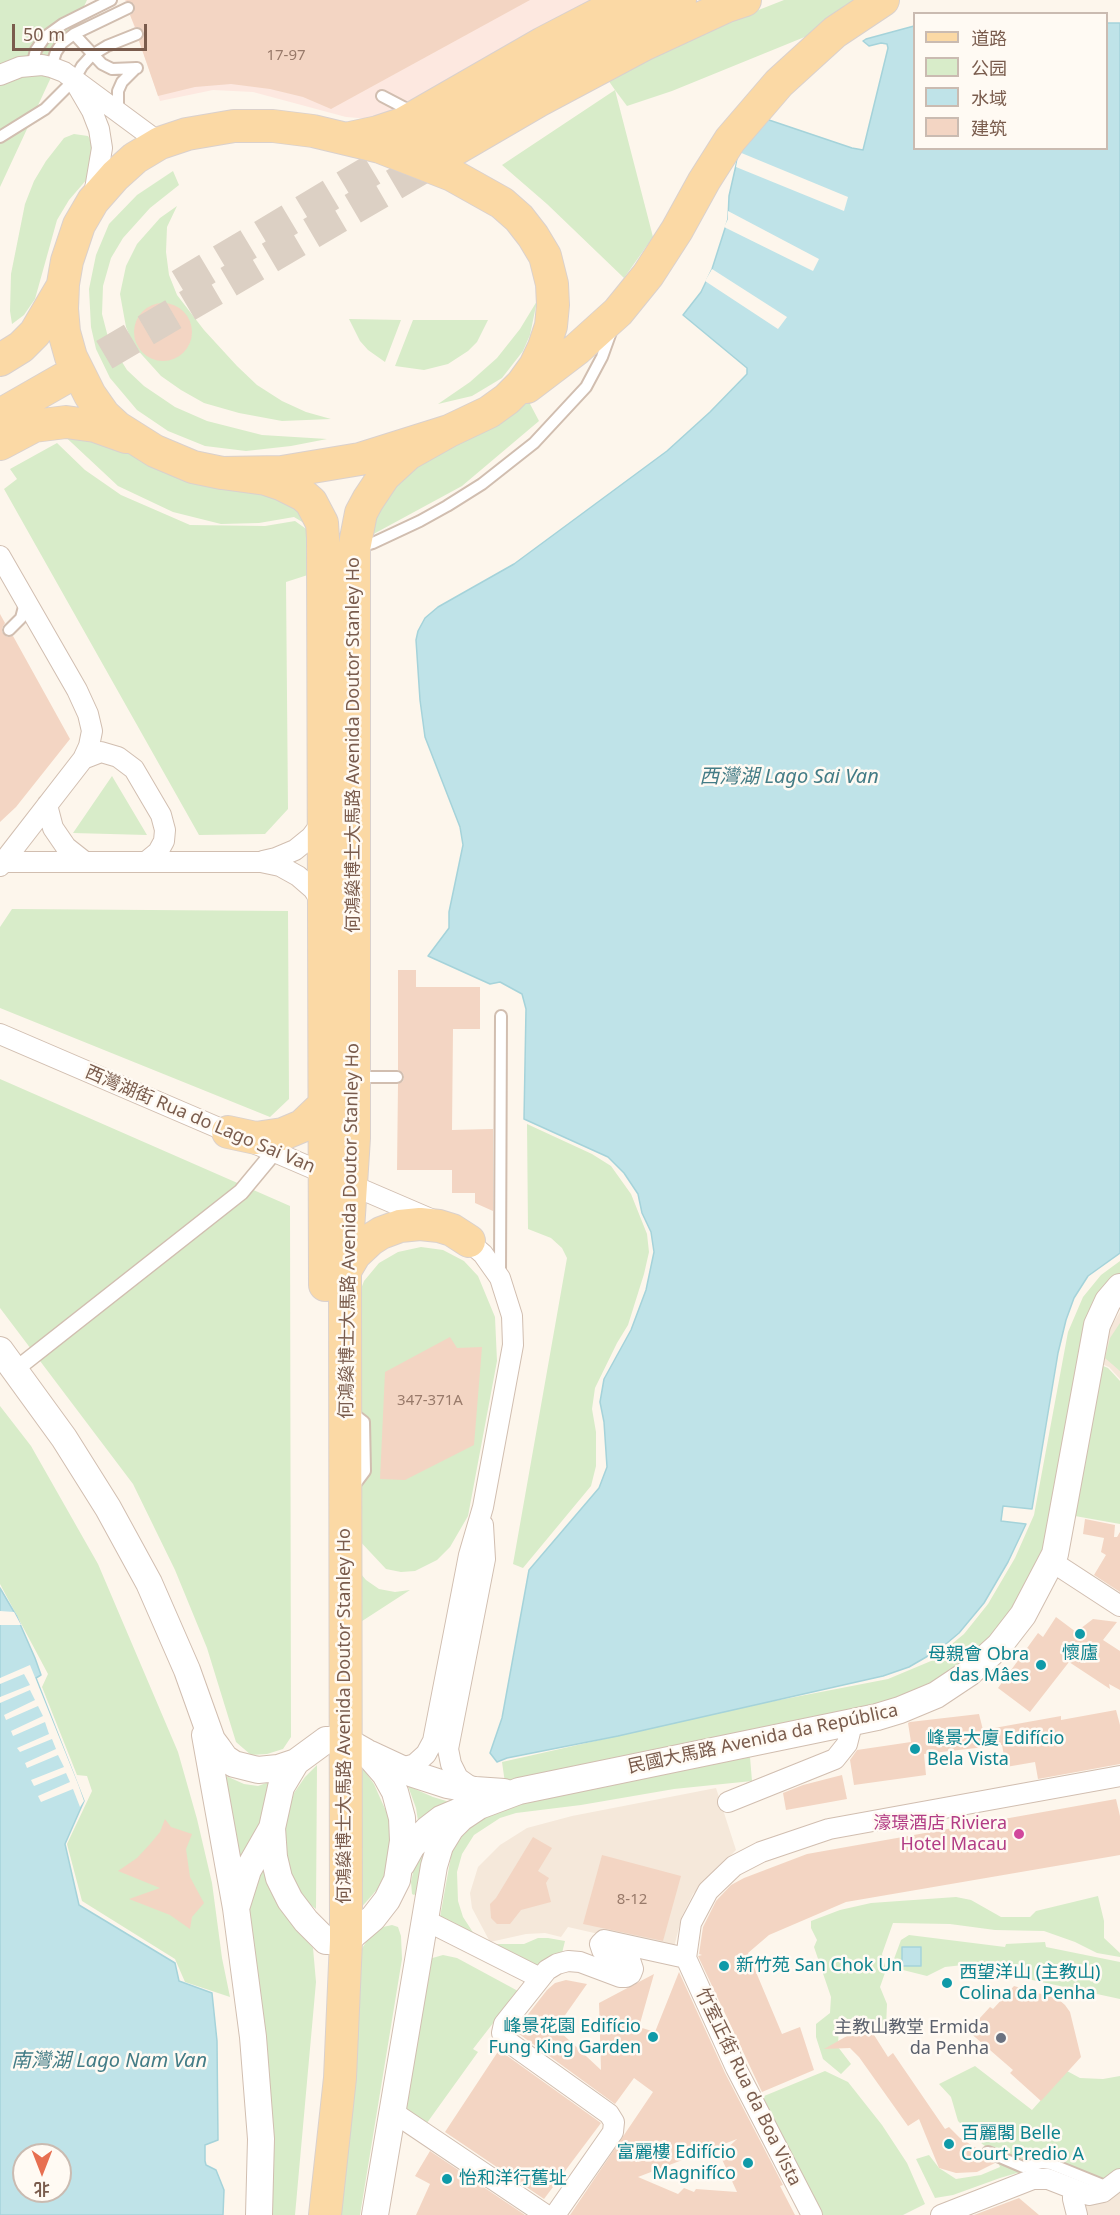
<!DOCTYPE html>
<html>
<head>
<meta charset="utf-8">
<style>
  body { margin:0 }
  #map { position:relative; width:1120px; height:2215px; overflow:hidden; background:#fdf6ec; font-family:"Noto Sans","Noto Sans SC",sans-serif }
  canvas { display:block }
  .legend { position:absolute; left:913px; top:12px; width:195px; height:138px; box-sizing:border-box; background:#fffaf3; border:2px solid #cabbb1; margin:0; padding:8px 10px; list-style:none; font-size:18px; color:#7a5c4d }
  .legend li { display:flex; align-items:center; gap:12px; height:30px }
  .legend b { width:30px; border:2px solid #cabbb1 }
  .north { position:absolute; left:12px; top:2143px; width:60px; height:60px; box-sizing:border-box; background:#fffaf3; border:2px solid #cabbb1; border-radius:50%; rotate:180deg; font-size:16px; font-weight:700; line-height:24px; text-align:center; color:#7a5c4d }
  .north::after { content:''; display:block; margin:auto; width:21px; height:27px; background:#e76f51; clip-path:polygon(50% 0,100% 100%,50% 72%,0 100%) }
  .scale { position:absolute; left:12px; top:24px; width:135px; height:27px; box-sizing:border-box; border:3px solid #7a5c4d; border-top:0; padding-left:8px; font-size:18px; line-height:21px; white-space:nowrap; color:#7a5c4d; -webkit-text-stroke:4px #fffaf3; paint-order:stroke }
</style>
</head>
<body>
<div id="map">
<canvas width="1120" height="2215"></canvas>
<ul class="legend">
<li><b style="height:8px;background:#fbd9a5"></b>道路</li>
<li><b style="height:16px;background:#d8ecc9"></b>公园</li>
<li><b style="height:16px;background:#bfe3e8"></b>水域</li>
<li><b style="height:16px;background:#f3d5c3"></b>建筑</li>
</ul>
<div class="north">北</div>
<div class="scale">50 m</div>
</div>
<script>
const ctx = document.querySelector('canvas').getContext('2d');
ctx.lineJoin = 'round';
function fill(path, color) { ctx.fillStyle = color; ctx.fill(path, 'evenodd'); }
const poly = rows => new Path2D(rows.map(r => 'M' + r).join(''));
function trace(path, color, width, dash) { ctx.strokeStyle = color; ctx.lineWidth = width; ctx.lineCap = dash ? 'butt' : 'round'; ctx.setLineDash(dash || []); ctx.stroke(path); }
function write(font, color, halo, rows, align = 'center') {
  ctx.font = font + ' "Noto Sans","Noto Sans SC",sans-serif'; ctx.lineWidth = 5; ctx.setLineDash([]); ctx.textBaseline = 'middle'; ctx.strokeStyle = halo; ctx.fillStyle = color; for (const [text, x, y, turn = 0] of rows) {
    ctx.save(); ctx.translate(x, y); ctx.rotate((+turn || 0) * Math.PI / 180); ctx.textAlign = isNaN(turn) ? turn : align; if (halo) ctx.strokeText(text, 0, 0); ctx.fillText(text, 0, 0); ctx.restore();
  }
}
fill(poly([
  [1120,1312,1120,1379,1109,1367,1097,1362,1108,1331],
  [716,1788,736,1850,693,1894,682,1916,673,1951,568,1927,561,1937,545,1933,526,1934,490,1942,472,1908,470,1893,478,1867,500,1845,527,1828,572,1816],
  [1120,2186,1120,2215,1082,2215,1080,2198]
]), '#f5e8da');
fill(poly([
  [125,0,593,0,418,108,371,119,346,117,253,92,213,90,160,101]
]), '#fde8e0');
fill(poly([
  [0,0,87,0,0,187],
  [784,0,856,0,812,34,672,91,627,106,615,90,653,237,624,278,547,204,502,165,615,90,606,77,700,33],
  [74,134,88,136,92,143,94,151,88,178,69,200,57,220,35,299,24,315,12,324,10,311,11,274,25,204,34,181,46,161,64,138],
  [173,171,179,185,150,208,123,238,111,258,103,286,102,314,109,341,127,370,144,386,175,407,207,421,262,435,327,439,291,446,246,451,205,446,168,431,137,410,110,378,96,349,91,327,89,289,96,255,109,224,137,195],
  [177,206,167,227,166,252,169,275,177,295,204,330,237,366,257,385,282,401,306,412,331,419,282,421,239,413,204,403,181,390,161,376,134,346,126,327,120,294,126,266,137,244,160,218],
  [537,301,530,335,523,351,502,378,472,396,438,404,470,382,497,358,520,329],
  [349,319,401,320,385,362,368,350,360,341],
  [413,320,488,320,477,342,468,351,448,364,424,370,395,366],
  [529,402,539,421,462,486,368,537,384,492,425,460],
  [57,429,129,452,151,467,184,481,215,488,270,491,286,496,314,529,294,517,259,523,221,524,173,512,118,486],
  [57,443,85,470,121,495,190,525,265,526,295,521,319,538,320,571,286,582,288,809,265,834,199,835,4,489,17,479,10,469],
  [112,776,147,835,73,833],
  [12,909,288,911,289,1099,270,1117,0,1008,0,927],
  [0,1079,290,1206,291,1737,283,1749,267,1754,251,1755,236,1742,207,1648,175,1570,133,1484,0,1308],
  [527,1124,592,1154,611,1166,631,1194,647,1234,649,1252,644,1274,628,1325,617,1343,595,1388,592,1409,596,1432,596,1466,591,1486,523,1568,513,1564,567,1258,562,1248,551,1238,528,1229],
  [421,1247,443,1250,464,1261,478,1276,495,1317,497,1361,468,1516,450,1547,437,1560,415,1571,401,1572,386,1569,356,1537,356,1302,364,1281,379,1263,398,1252],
  [1120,1261,1120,1285,1053,1537,1009,1624,934,1692,506,1790,502,1762,764,1703,888,1679,931,1661,964,1634,988,1604,1015,1558,1034,1515,1068,1332,1083,1297,1101,1275],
  [1120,1323,1120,1371,1105,1358,1110,1338],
  [1098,1364,1108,1368,1120,1381,1120,1524,1075,1516],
  [0,1406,31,1446,98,1564,178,1752,197,1819,212,1883,222,1958,230,1997,185,1982,175,1959,82,1901,67,1844,92,1791,87,1776,77,1775,42,1687,48,1674,0,1584],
  [356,1568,366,1580,379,1589,395,1592,410,1590,356,1625],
  [750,1757,752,1781,674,1789,581,1805,516,1813,500,1818,474,1835,462,1854,457,1872,458,1901,463,1917,480,1943,440,1917,453,1845,464,1830,500,1805,596,1782],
  [317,1765,316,1909,302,1898,293,1881,284,1859,284,1840,287,1815,294,1793,305,1777],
  [361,1766,374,1784,381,1800,388,1815,392,1835,390,1867,381,1885,359,1910],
  [217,1772,244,1784,258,1786,272,1781,250,1854,239,1870],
  [408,1786,433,1797,453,1803,419,1827,416,1808],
  [421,1852,424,1856,417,1893,414,1895,412,1894,411,1882,417,1853],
  [265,1863,274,1898,295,1928,313,1948,316,1982,295,2215,271,2215,273,2190,271,2095,247,1915,251,1893],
  [1098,1896,1104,1921,1104,1938,1120,1953,1120,1957,1097,1953,1075,1942,1044,1931,995,1930,950,1924,893,1923,882,1954,886,1970,880,1987,887,2004,886,2027,877,2030,865,2016,839,2024,838,2047,851,2064,841,2074,823,2059,816,2037,816,2024,830,2013,831,1997,814,1947,817,1940,811,1928,811,1921,840,1910,871,1903,956,1897,971,1900,1001,1917,1030,1917,1036,1911],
  [392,1925,398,1927,401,1936,402,1959,360,2215,335,2215,359,1953,372,1933,383,1927],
  [909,1935,1005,1947,1006,1944,1045,1942,1046,1947,1120,1962,1120,1999,963,1965,945,1967,927,1976,891,1967,901,1940],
  [538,1938,548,1938,565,1941,562,1953,544,1964,532,1968,491,1944,524,1944],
  [443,1955,457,1958,518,1991,473,2049,478,2052,419,2134,402,2124,429,1959],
  [975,2066,1032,2110,1067,2071,1080,2078,1103,2079,1120,2076,1120,2176,1107,2191,1034,2168,1000,2178,953,2195,935,2198,916,2159,929,2155,939,2168,956,2179,981,2175,1000,2167,995,2154,976,2139,958,2121,951,2097,939,2084],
  [825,2071,848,2082,882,2125,907,2163,925,2204,903,2215,810,2215,752,2101]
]), '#d8ecc9');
const water = poly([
  [1107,23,1120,23,1120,1253,1088,1276,1074,1298,1066,1320,1058,1353,1032,1509,1003,1506,1001,1521,1026,1524,1008,1562,984,1603,959,1633,940,1649,909,1667,883,1676,618,1736,507,1758,497,1762,490,1753,502,1718,529,1570,599,1488,607,1467,604,1422,600,1402,604,1379,631,1330,646,1290,654,1252,651,1232,642,1213,638,1194,624,1173,608,1157,524,1119,526,1009,522,994,500,982,490,984,428,956,449,928,449,912,463,845,460,827,425,737,420,700,416,640,418,631,425,618,438,607,514,564,667,451,710,412,747,374,747,368,683,315,701,292,712,269,728,219,729,196,739,152,766,119,852,148,863,150,888,48,887,44,881,43,869,46,863,41,866,39,914,26,914,148,1106,148,1107,23],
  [0,1588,17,1617,35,1658,41,1675,36,1678,84,1801,65,1844,79,1905,175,1963,179,1981,212,1993,217,2041,218,2140,205,2145,205,2161,206,2165,216,2170,224,2190,223,2215,0,2215,0,1588],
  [24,2155,60,2155,60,2191,24,2191,24,2155],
  [902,1947,921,1947,921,1966,902,1966,902,1947]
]);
fill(water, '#bfe3e8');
trace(water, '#a5d3da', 1.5);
fill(poly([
  [739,152,848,197,844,211,736,167],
  [728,211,819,259,813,271,724,227,728,219],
  [712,269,787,317,778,329,705,281],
  [0,1611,14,1612,21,1625,0,1625],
  [30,1665,78,1784,84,1801,80,1807,73,1789,41,1802,38,1796,70,1782,66,1773,34,1786,31,1780,64,1767,58,1755,27,1768,25,1763,56,1749,52,1739,20,1752,17,1748,49,1734,45,1722,13,1736,11,1731,43,1716,38,1706,6,1720,4,1715,35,1700,30,1690,0,1703,0,1697,30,1685,24,1674,0,1684,0,1678]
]), '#fdf6ec');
fill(poly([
  [125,0,530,0,331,109,303,97,270,89,231,84,195,87,158,96,139,41,143,38,144,32,141,28,135,27,130,15,134,12,134,4],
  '134 332a29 29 0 1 1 58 0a29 29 0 1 1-58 0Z',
  [0,614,5,623,2,628,2,632,7,637,13,636,70,739,16,807,0,822],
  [398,970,416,970,416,987,480,987,480,1029,453,1029,452,1130,493,1129,493,1211,475,1203,475,1193,452,1193,452,1170,397,1170,398,1084,403,1081,404,1078,403,1073,398,1070],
  [450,1337,457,1348,482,1347,474,1445,405,1480,380,1479,385,1372],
  [1085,1519,1115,1525,1114,1537,1117,1537,1120,1532,1120,1592,1094,1575,1106,1555,1101,1552,1104,1538,1083,1534],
  [1056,1617,1076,1632,1093,1619,1117,1622,1103,1640,1120,1651,1120,1690,1109,1684,1110,1689,1069,1662,1030,1712,998,1688,1038,1633,1043,1637],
  [1116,1710,1120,1725,1120,1764,1038,1779,1035,1762,1006,1767,1002,1745,924,1754,926,1775,854,1785,850,1760,857,1750,911,1742,908,1723,910,1722,979,1714,983,1730,1061,1716,1061,1720],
  [842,1775,847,1799,786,1810,783,1793,803,1785],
  [1116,1799,1120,1816,1120,1855,846,1902,769,1935,748,1953,782,2034,800,2027,814,2070,762,2092,698,1956,702,1955,699,1954,703,1927,716,1901,731,1885,744,1878,807,1854],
  [165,1819,171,1827,192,1834,186,1849,190,1877,204,1903,192,1917,190,1929,170,1915,129,1899,160,1888,118,1871,137,1858,150,1844,160,1832],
  [533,1837,552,1848,538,1871,549,1878,546,1883,551,1902,521,1910,510,1924,497,1924,491,1918,490,1904,496,1898],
  [602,1855,681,1876,663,1941,583,1924],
  [679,1972,725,2073,783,2185,780,2186,795,2215,570,2215,653,2092,634,2078,615,2104,515,2031,547,1990,555,1983,566,1980,587,1984,556,2028,601,2070,599,2003,654,1974,639,2027,655,2032],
  [737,2139,720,2155,737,2192,696,2189,694,2192,684,2188,678,2194,638,2177],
  [1014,1986,1058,1999,1065,2005,1070,2012,1081,2057,1041,2101,1010,2073,1013,2070,968,2031,990,2007,993,2009],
  [859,2024,862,2028,869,2027,888,2057,893,2053,945,2129,949,2127,960,2138,981,2151,982,2157,995,2163,977,2172,956,2173,939,2168,919,2119,908,2126,859,2057,850,2048,824,2049,847,2036,844,2030],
  [499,2050,601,2123,544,2199,445,2132],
  [430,2151,525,2215,416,2215,430,2184,415,2176],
  [1019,2198,1039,2215,974,2215]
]), '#f3d5c3');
trace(poly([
  [180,285,417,143],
  [63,379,446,154]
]), '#dcd0c4', 32, [32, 16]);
const service = poly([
  [74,34,102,64,112,69,137,68],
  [32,66,36,50,45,37,63,24,111,0],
  [51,67,56,52,62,43,74,34,128,8],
  [382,96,405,108,407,117],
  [118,111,118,91,122,82,136,68],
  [0,137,45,109,74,80,82,66,92,55,107,46,137,34],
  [359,547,373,543,420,521,447,506,482,484,534,443,586,387,602,357,611,332],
  [9,630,21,618,25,603],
  [355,1077,397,1077],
  [500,1273,501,1016],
  [350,1411,364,1422,365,1471,353,1487],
  [988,2152,1023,2167,1042,2163,1051,2164,1110,2188]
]);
const pedestrian = poly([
  [15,1370,241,1192,275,1151]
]);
const minor = poly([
  [0,75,20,67,42,65,51,67,64,72,160,143],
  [78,87,92,111,99,129,102,148,94,195],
  [0,556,77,690,88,714,92,731,89,746,83,759,0,866],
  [83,759,101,752,118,757,134,769,161,815,165,830,164,841,158,852,147,861],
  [47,805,53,828,66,847,85,862],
  [263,861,276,858,295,850,311,837,323,821],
  [0,862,261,862,280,866,298,876,313,889,323,904],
  [0,1034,433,1220],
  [1051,1561,1120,1606],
  [401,1768,415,1764,426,1754,433,1741,469,1555,483,1507,513,1345,512,1316,500,1278,483,1254,461,1235],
  [475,1790,458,1778,451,1764,448,1749,485,1559,483,1525],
  [728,1802,835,1759,847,1744,850,1732,850,1723],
  [425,1920,540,1978],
  [393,2112,546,2215],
  [1073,2189,1073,2199,1077,2215],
  [555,2215,613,2132,614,2122,609,2114,507,2041,502,2033,504,2024,547,1970,557,1964,568,1961,580,1962,620,1977,626,1977,631,1974,633,1969,631,1963,602,1950,600,1944,604,1940,686,1958],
  [812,2215,736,2068,686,1958,691,1923,708,1891,734,1866,761,1852,829,1829,1120,1776],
  [941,2215,1033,2179,1048,2179,1089,2195,1103,2192,1120,2179]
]);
const tertiary = poly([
  [0,1350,64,1438,108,1508,149,1583,187,1670,212,1740,218,1748,225,1758,234,1764,258,1770,278,1768,296,1762],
  [205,1735,236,1908,253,2037,261,2139,259,2215],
  [326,1740,345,1740,366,1752,385,1774,395,1792,402,1818,403,1841,397,1880,387,1900,373,1918,346,1941,326,1941,306,1921,290,1900,279,1878,274,1857,272,1828,281,1787,296,1762,326,1740],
  [370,1754,413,1774,447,1785,475,1790,504,1792],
  [402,1864,412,1846,428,1829,441,1819,460,1811],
  [237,1905,248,1870,272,1828],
  [375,2215,434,1866,440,1846,451,1828,461,1818,479,1806,519,1791,877,1717,900,1710,936,1695,969,1673,999,1646,1023,1615,1055,1554,1097,1325,1108,1301,1120,1287]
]);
const primary = poly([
  [234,126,273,126,313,131,380,147,452,175,502,203,519,218,533,236,545,256,552,284,553,305,551,326,544,347,535,366,522,384,507,399,489,412,449,431,360,459,282,472,222,473,193,467,155,451,117,427,104,415,90,395,71,357,64,332,62,309,63,284,67,261,79,225,93,201,115,176,135,158,160,143,187,134,234,126],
  [350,138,378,132,402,124,543,43,626,0],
  [417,143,521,81,632,22,680,0],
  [447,154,538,101,645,44,727,6,745,0],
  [0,360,21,347,35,333,62,287],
  [527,387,577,349,618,312,648,275,677,230,704,181,730,140,779,83,835,32,883,0],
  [0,415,63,379],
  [0,444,34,426,66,422,95,426,126,437],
  [222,473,266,479,281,484,303,495,311,502,322,523,323,538,325,1285],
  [228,1132,256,1138,283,1134,302,1126,324,1105],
  [345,1271,355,1254,370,1240,381,1233,400,1226,420,1224,439,1226,452,1230,469,1241],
  [325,2215,340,2078,346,1941,345,1276,354,1138,354,549,361,513,368,500,384,476,408,454,449,431]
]);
trace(service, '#d1beb0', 14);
trace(pedestrian, '#d1beb0', 18);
trace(minor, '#d1beb0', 22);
trace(tertiary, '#d1beb0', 28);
trace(primary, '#dad1cd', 34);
trace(service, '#fff', 10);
trace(pedestrian, '#fff', 15);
trace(minor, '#fff', 20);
trace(tertiary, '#fff', 26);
trace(primary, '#fbd9a5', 32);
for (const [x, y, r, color] of [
  [1080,1634,6,"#0f9aa8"],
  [1041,1665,6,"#0f9aa8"],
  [915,1749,6,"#0f9aa8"],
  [1019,1834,6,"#d1479c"],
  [724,1966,6,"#0f9aa8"],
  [947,1983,6,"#0f9aa8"],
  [653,2037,6,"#0f9aa8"],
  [1001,2038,6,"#6b7280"],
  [949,2144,6,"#0f9aa8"],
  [748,2163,6,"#0f9aa8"],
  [447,2179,6,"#0f9aa8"]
]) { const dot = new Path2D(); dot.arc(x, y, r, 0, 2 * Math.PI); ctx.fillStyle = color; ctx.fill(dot); trace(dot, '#fffaf3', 2); }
write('15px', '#987a6a', null, [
  ["17-97",286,56],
  ["347-371A",430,1401],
  ["8-12",632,1900]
]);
write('18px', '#7a5c4d', '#fffaf3', [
  ["何鴻燊博士大馬路 Avenida Doutor Stanley Ho",354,745,-90],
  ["西灣湖街 Rua do Lago Sai Van",200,1120,23],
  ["何鴻燊博士大馬路 Avenida Doutor Stanley Ho",350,1231,-89],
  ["何鴻燊博士大馬路 Avenida Doutor Stanley Ho",345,1716,-90],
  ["民國大馬路 Avenida da República",763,1739,-12],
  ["竹室正街 Rua da Boa Vista",748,2087,64]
]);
write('18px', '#0d838f', '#fffaf3', [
  ["懷廬",1080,1654,"center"],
  ["母親會 Obra",1029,1655,"right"],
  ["das Mâes",1029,1676,"right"],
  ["峰景大廈 Edifício",927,1739],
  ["Bela Vista",927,1760],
  ["新竹苑 San Chok Un",736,1966],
  ["西望洋山 (主教山)",959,1973],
  ["Colina da Penha",959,1994],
  ["峰景花園 Edifício",641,2027,"right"],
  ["Fung King Garden",641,2048,"right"],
  ["百麗閣 Belle",961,2134],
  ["Court Predio A",961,2155],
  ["富麗樓 Edifício",736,2153,"right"],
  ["Magnifíco",736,2174,"right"],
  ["怡和洋行舊址",459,2179]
], 'left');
write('18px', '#b23c85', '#fffaf3', [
  ["濠璟酒店 Riviera",1007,1824],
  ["Hotel Macau",1007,1845]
], 'right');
write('18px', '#5b616d', '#fffaf3', [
  ["主教山教堂 Ermida",989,2028],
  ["da Penha",989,2049]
], 'right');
write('italic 20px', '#437c86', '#fffaf3', [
  ["西灣湖 Lago Sai Van",789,777],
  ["南灣湖 Lago Nam Van",109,2061]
]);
</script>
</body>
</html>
